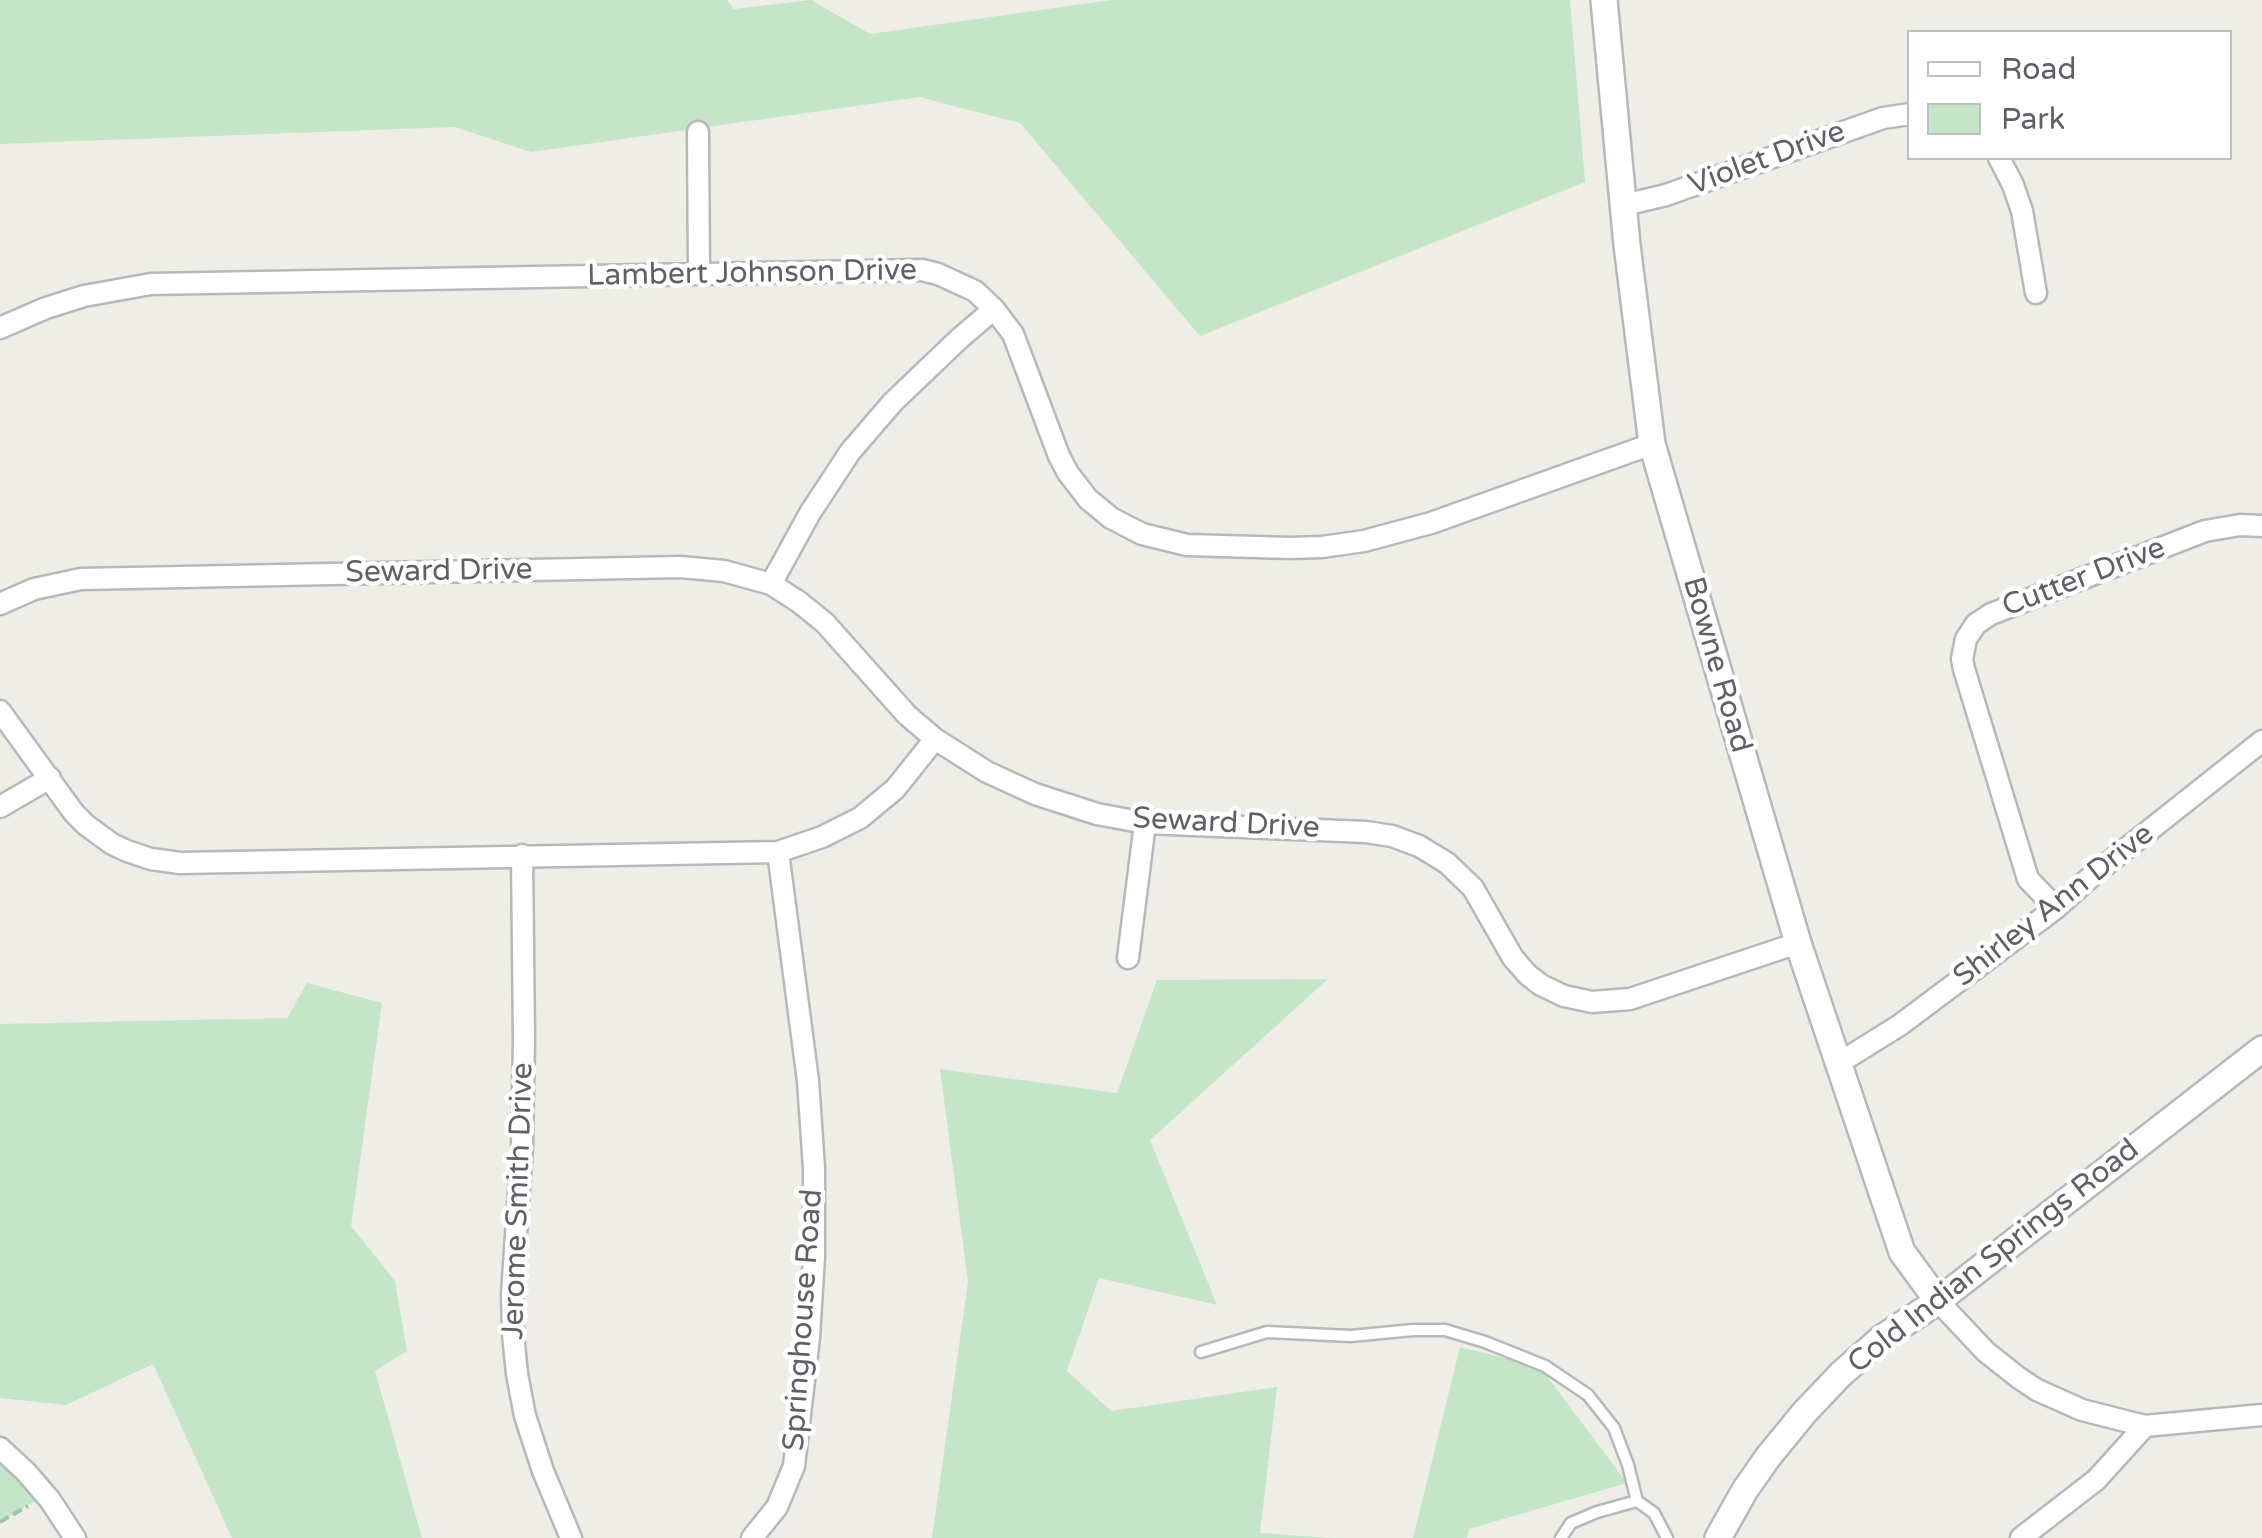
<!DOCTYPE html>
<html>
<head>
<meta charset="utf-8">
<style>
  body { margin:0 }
  #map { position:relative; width:2262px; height:1538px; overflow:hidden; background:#efeee6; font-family:"Varela Round",sans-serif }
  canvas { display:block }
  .legend { position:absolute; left:1907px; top:30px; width:325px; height:130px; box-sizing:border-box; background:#fff; border:2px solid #bfbfc1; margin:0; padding:12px 18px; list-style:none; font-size:30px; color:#5e6065 }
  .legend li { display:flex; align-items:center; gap:20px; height:50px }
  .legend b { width:50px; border:2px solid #bfbfc1 }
</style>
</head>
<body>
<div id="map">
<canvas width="2262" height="1538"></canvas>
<ul class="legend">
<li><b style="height:12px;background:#fff"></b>Road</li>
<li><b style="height:28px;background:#c4e5c7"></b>Park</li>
</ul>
</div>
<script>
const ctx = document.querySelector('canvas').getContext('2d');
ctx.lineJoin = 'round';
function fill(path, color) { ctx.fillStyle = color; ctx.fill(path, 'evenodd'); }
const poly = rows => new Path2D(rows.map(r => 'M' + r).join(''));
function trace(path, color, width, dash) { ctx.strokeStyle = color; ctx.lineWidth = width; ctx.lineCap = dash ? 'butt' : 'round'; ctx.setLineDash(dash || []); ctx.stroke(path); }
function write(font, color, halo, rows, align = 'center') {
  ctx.font = font + ' "Varela Round",sans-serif'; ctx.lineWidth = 9; ctx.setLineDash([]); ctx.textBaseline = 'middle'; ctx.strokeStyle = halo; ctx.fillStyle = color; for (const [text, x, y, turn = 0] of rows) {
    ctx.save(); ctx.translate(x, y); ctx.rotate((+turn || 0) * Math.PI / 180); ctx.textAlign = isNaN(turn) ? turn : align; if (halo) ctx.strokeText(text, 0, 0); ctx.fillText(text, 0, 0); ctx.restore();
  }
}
fill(poly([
  [0,0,727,0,734,9,811,0,870,34,1111,0,1570,0,1585,182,1200,336,1020,123,919,97,531,152,454,127,0,144],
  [1328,979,1150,1140,1217,1305,1099,1278,1067,1371,1111,1411,1277,1387,1260,1533,1331,1538,932,1538,968,1282,940,1069,1117,1093,1157,980],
  [307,983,382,1003,351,1226,395,1281,407,1351,375,1371,422,1538,232,1538,153,1364,66,1405,0,1398,0,1024,287,1018],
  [1460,1347,1540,1367,1627,1483,1469,1529,1467,1538,1413,1538],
  [0,1449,45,1495,0,1522]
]), '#c4e5c7');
const service = poly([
  [1201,1352,1267,1332,1351,1336,1413,1330,1445,1330,1485,1342,1545,1366,1588,1395,1614,1428,1628,1465,1637,1501,1654,1513,1667,1538],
  [1561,1538,1571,1523,1597,1512,1637,1501]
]);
const minor = poly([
  [698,132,699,274],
  [1999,158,2013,185,2022,211,2036,293],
  [1624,205,1666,195,1883,118,1910,114],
  [0,328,46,308,84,296,151,284,922,270,938,274,975,291,994,309,1013,334,1059,456,1068,473,1088,499,1111,518,1142,534,1187,545,1290,548,1322,547,1364,541,1431,523,1652,444],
  [771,584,810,513,850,452,893,402,959,339,994,309],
  [0,604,34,589,81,579,680,567,724,571,771,584,799,602,825,623,907,715,935,739,987,772,1035,794,1097,814,1145,823,1366,832,1392,836,1419,846,1447,863,1473,888,1513,958,1528,975,1541,985,1564,996,1592,1002,1630,999,1798,943],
  [0,711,74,813,86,825,112,844,127,851,151,859,180,863,778,852,822,837,860,818,895,789,935,739],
  [0,807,50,778],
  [522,855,524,1040,522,1146,512,1295,513,1334,517,1374,525,1416,543,1471,571,1538],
  [2056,908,2028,879,1964,669,1962,659,1966,639,1976,624,1991,614,2205,531,2240,525,2262,526],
  [1128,958,1145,823],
  [1839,1063,1900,1025,2056,908,2093,875,2262,741],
  [1938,1301,1986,1352,2019,1378,2037,1390,2082,1410,2145,1426,2262,1415],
  [0,1448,26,1472,50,1500,75,1538],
  [752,1538,777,1507,794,1466,809,1337,814,1257,814,1168,808,1081,778,852],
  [2021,1538,2096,1480,2145,1426]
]);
const tertiary = poly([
  [1604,0,1627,245,1652,444,1798,943,1902,1252,1938,1301],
  [1718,1538,1745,1490,1768,1457,1804,1413,1841,1374,1882,1338,1938,1301,2262,1049]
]);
trace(service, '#b6b8bc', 15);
trace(minor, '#b6b8bc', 25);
trace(tertiary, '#b6b8bc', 30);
trace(poly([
  [0,1522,28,1506]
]), '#9ec5ac', 4, [10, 5]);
trace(service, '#fff', 10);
trace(minor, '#fff', 20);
trace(tertiary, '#fff', 25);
write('30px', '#5e6065', '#fff', [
  ["Violet Drive",1767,159,-20],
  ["Lambert Johnson Drive",752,274,-1],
  ["Seward Drive",439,572,-1],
  ["Cutter Drive",2084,578,-21],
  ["Bowne Road",1716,665,74],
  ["Seward Drive",1226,824,3],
  ["Shirley Ann Drive",2054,906,-38],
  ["Jerome Smith Drive",519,1201,-88],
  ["Cold Indian Springs Road",1994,1257,-38],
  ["Springhouse Road",804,1320,-86]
]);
</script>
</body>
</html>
